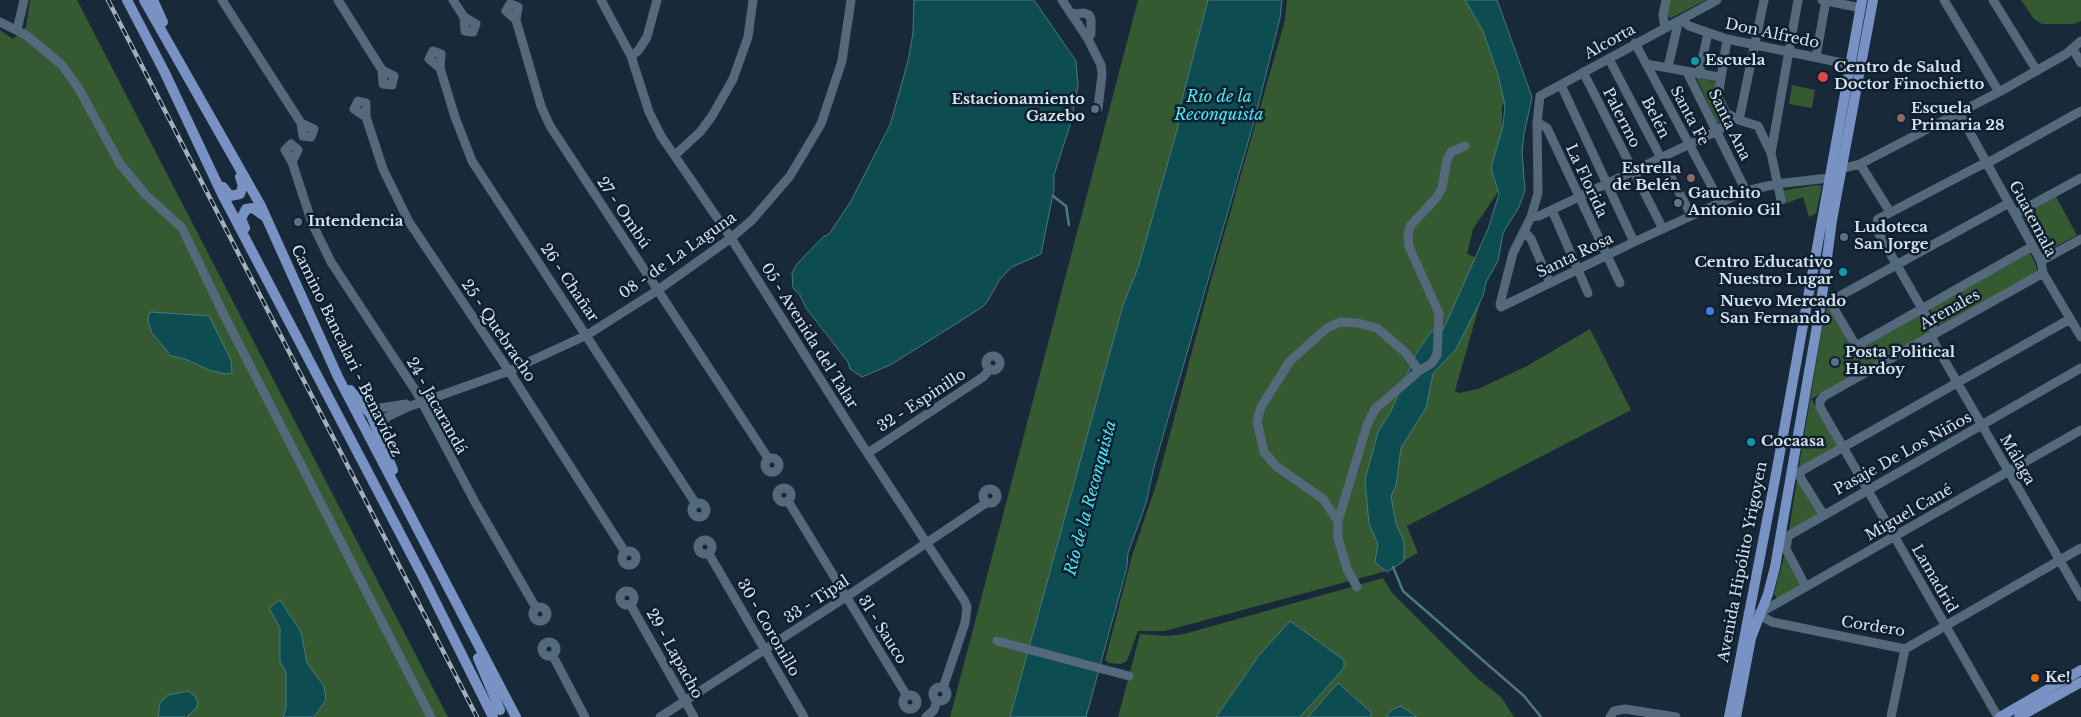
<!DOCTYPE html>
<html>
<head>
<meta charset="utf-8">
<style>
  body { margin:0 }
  canvas { display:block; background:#182939 }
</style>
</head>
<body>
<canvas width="2081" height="717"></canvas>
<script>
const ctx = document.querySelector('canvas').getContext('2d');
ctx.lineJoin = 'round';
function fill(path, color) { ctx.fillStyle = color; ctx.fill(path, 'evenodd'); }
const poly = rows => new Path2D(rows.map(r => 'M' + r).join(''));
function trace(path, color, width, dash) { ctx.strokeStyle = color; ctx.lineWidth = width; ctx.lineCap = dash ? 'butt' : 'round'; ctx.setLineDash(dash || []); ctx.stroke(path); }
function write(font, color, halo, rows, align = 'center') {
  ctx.font = font + ' "Libre Baskerville",serif'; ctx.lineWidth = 5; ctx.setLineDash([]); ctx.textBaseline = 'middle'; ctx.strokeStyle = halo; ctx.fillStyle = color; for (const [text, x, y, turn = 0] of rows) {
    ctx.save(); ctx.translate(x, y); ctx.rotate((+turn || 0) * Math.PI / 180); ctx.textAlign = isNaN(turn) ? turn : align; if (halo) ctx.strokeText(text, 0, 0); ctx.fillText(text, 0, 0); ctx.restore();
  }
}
fill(poly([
  [30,0,77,0,448,717,0,717,0,30,13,39,26,27],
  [1138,0,1208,0,1180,107,1181,114,1177,130,1138,268,1123,305,1010,717,950,717],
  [1287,0,1495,0,1529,98,1502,105,1502,186,1473,229,1467,254,1491,264,1455,391,1459,393,1478,389,1527,366,1590,329,1631,410,1407,526,1418,553,1383,572,1165,631,1138,631,1127,661,1121,664,1109,663,1105,660,1132,556,1158,479,1211,280,1285,20],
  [1669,0,1706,0,1671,18,1667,16],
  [2021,0,2081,0,2081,21,2073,24,2042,24,2034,19],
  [1696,77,1716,82,1715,96,1725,121,1720,124,1717,122],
  [1792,85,1815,90,1812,108,1789,104],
  [1817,185,1822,186,1816,213,1809,217,1803,197,1784,204,1780,191],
  [2055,195,2077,235,2044,253,2021,214],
  [2030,253,2036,265,2037,272,1940,327,1930,309],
  [1828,303,1856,351,1921,314,1931,332,1811,399,1842,447,1798,472,1821,334],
  [1798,474,1823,514,1788,536],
  [1786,549,1806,587,1777,599,1774,594],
  [1383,578,1393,594,1477,678,1501,697,1514,717,1118,717,1140,634,1167,636,1184,634]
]), '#355930');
const water = poly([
  [914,0,1034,0,1076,61,1078,86,1071,122,1054,175,1054,189,1041,254,1012,267,1000,279,987,302,981,308,892,364,862,377,850,369,848,362,806,308,800,295,793,288,792,273,797,264,823,237,829,234,851,201,890,125,908,61,913,33,914,0],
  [1208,0,1282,0,1280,18,1255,118,1154,467,1146,503,1128,553,1127,567,1086,717,1010,717,1123,305,1138,268,1177,130,1181,114,1180,107,1208,0],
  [1465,0,1497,0,1532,97,1524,134,1522,152,1525,190,1519,207,1503,233,1498,261,1486,282,1483,296,1456,349,1433,374,1426,408,1401,448,1396,486,1391,496,1396,524,1404,541,1404,561,1387,572,1375,562,1378,544,1369,524,1365,480,1378,432,1391,411,1417,352,1431,332,1443,330,1488,229,1499,194,1491,168,1503,126,1505,105,1498,75,1483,31,1465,0],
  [151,312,209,316,231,360,232,373,225,374,209,370,185,359,171,356,152,333,148,321,149,313,151,312],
  [280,600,301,632,307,663,324,686,326,700,314,717,283,717,286,708,286,672,280,662,280,628,269,608,280,600],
  [1290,621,1344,660,1344,668,1300,717,1216,717,1260,654,1290,621],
  [1338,683,1371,712,1371,717,1308,717,1338,683],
  [188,691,195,696,198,702,197,707,187,717,158,717,160,703,168,695,188,691],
  [1401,706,1417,717,1386,717,1393,709,1401,706]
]);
fill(water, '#0d4c50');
trace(water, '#4a797f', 1);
trace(poly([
  [1053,196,1066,206,1069,225],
  [1393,567,1403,591,1524,696,1541,717]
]), '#4a797f', 2.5);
trace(poly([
  [222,0,301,123],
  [338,0,382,70],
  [453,0,464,17],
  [601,0,631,56,649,112,661,136,731,238,853,431,964,600,967,607,965,623,943,688],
  [1062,0,1088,39],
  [1717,0,1540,96,1537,122,1538,193,1531,217,1513,253,1500,304,1501,307,1634,242,1746,191,1776,184,1829,178,1841,169,1860,164,1999,92,2066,54,2081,41],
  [1822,0,1861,8],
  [1944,0,1999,92],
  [1993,0,2037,71],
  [510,4,518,7,516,20,506,11,510,4],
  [1071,14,1084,13,1089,15,1091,19,1091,34,1088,39,1101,65,1102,75,1098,108],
  [464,17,476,24,473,32,465,31,464,17],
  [516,20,541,106,550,126,768,458],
  [1681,20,1689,26,1727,39,1857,66],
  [0,22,26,35,62,65,79,89,120,164,146,195,182,228,225,317,431,717],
  [1665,28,1663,15,1666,0],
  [17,30,24,0],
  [1727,39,1718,97,1726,113,1739,120,1764,0],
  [1635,43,1720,202],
  [2073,49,2081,63],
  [631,56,638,51,647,37,657,0],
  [1816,57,1826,0],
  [1609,59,1691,215],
  [1646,64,1719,77],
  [1668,67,1677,28,1675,23],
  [440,68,429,59,433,51,441,54,440,68,455,117,472,161,696,504],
  [382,70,394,76,392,85,383,84,382,70],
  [1583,72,1663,229],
  [1687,72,1746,191],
  [1699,74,1708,33],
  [1561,85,1634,242],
  [1959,113,2041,261,2043,273,2081,337],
  [366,117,354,109,358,101,366,103,366,117,383,169,409,222,509,371,625,552],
  [1739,120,1758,126,1771,153,1781,200],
  [1537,122,1547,128,1620,283],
  [301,123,314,129,311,137,303,136,301,123],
  [1771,153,1798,0],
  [675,155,700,132,712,116,733,79,748,37,753,0],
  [292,162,298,150,291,144,285,150,292,162,312,223,331,262,417,393,476,504,536,608],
  [1860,164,1890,212],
  [2009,203,1838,297,1833,307,1855,344,1858,345,2033,246],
  [1552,210,1588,293],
  [2015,214,2081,178],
  [1531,217,1539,216,1717,131,1726,125,1731,117],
  [1524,231,1531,239,1550,283],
  [2041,261,2081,239],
  [1936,333,1875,227,1878,219,1979,166,1993,160,2081,111],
  [1931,337,2081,597],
  '986 363a7 7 0 1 1 14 0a7 7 0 1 1-14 0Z',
  [368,410,406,404],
  [377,431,387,417,408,407,509,371,587,335,658,290,731,238,752,220,790,176,821,124,842,61,851,0],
  [868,453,983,377,990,369],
  '765 465a7 7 0 1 1 14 0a7 7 0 1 1-14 0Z',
  '777 495a7 7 0 1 1 14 0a7 7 0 1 1-14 0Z',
  '983 496a7 7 0 1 1 14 0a7 7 0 1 1-14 0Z',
  [788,501,907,696],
  '692 510a7 7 0 1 1 14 0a7 7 0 1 1-14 0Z',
  [1823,514,1800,477,1801,471,2070,319],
  [1338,521,1323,499,1276,466,1264,452,1257,421,1261,407,1290,361,1327,328,1340,322,1358,323,1377,328,1406,353,1419,371],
  '698 547a7 7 0 1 1 14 0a7 7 0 1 1-14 0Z',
  '622 558a7 7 0 1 1 14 0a7 7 0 1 1-14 0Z',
  [709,554,804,717],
  [1357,587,1347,569,1338,538,1338,521,1367,425,1375,409,1419,371,1432,363,1437,355,1439,313,1409,247,1408,236,1410,226,1437,197,1442,188,1447,160,1451,152,1465,146],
  [1806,587,1786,549,1788,536,2081,368],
  '620 598a7 7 0 1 1 14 0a7 7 0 1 1-14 0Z',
  [630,604,694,717],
  '533 614a7 7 0 1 1 14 0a7 7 0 1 1-14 0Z',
  [1748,613,1758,614,2081,430],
  [1758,614,1772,622,1905,649,2081,548],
  [997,641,1129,676],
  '542 649a7 7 0 1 1 14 0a7 7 0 1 1-14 0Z',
  [553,656,585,717],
  '933 694a7 7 0 1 1 14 0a7 7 0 1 1-14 0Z',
  '903 702a7 7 0 1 1 14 0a7 7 0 1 1-14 0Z',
  [660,717,846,597,986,503],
  [926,717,934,710,937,700],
  [1610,717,1614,711,1625,709,1676,717],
  [1891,717,1905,649],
  [1998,717,1820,407,1820,401,1824,396,2043,273]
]), '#55697c', 9);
trace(poly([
  [127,0,164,71,223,196,424,579,493,717],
  [144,0,261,206,338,377,516,717],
  [153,0,163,22],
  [223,187,230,196,240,194,243,186,240,177],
  [245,228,241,219,246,209,253,208,264,216],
  [350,390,371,415,393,470],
  [478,658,500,710],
  [1729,717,1776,474,1862,0],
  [1736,717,1751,638,1768,594,1775,567,1821,303,1832,220,1873,0],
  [2000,717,2081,670],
  [2019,717,2081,682]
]), '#7892c3', 10);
const rail = poly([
  [108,0,477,717]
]);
trace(rail, '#a4b1bd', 4.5);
trace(rail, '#0e1f2f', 2.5, [8]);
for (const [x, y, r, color] of [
  [1695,61,5,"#0f9aa8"],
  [1823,77,6,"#e0444e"],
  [1095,109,5,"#5c6f8a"],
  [1901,118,5,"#8d6e63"],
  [1691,178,5,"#8d6e63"],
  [1678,203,5,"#6b7280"],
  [298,222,5,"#5c6f8a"],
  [1844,237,5,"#5c6f8a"],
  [1843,272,5,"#0f9aa8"],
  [1710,311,5,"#3f7fe0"],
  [1835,362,5,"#5c6f8a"],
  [1751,442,5,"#0f9aa8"],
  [2035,678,5,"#e8710a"]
]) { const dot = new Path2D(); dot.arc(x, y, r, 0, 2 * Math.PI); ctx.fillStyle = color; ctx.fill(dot); trace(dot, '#0e1f2f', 2); }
write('15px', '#d8e3ee', '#0e1f2f', [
  ["Don Alfredo",1772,34,12],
  ["Alcorta",1610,42,-29],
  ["Santa Fe",1689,116,62],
  ["Palermo",1621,118,63],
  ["Belén",1655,118,63],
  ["Santa Ana",1729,125,64],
  ["La Florida",1586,181,65],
  ["27 - Ombú",623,213,56],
  ["Guatemala",2032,219,62],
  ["08 - de La Laguna",678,256,-35],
  ["Santa Rosa",1575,256,-26],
  ["26 - Chañar",569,283,56],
  ["Arenales",1950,310,-29],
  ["25 - Quebracho",498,331,56],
  ["05 - Avenida del Talar",809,336,58],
  ["Camino Bancalari - Benavídez",346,351,64],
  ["32 - Espinillo",922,401,-33],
  ["24 - Jacarandá",436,406,61],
  ["Pasaje De Los Niños",1903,454,-29],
  ["Málaga",2017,460,60],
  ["Miguel Cané",1909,513,-30],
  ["Avenida Hipólito Yrigoyen",1743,562,-79],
  ["Lamadrid",1934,579,60],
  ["33 - Tipal",817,600,-33],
  ["Cordero",1873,627,9],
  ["30 - Coronillo",768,628,60],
  ["31 - Sauco",882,630,58],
  ["29 - Lapacho",674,654,61]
]);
write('bold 15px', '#d8e3ee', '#0e1f2f', [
  ["Escuela",1705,61],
  ["Centro de Salud",1834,68],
  ["Doctor Finochietto",1834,85],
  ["Estacionamiento",1085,100,"right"],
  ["Gazebo",1085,117,"right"],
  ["Escuela",1911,109],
  ["Primaria 28",1911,126],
  ["Estrella",1681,169,"right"],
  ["de Belén",1681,186,"right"],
  ["Gauchito",1688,194],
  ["Antonio Gil",1688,211],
  ["Intendencia",308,222],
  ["Ludoteca",1854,228],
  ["San Jorge",1854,245],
  ["Centro Educativo",1833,263,"right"],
  ["Nuestro Lugar",1833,280,"right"],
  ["Nuevo Mercado",1720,302],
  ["San Fernando",1720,319],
  ["Posta Political",1845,353],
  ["Hardoy",1845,370],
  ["Cocaasa",1761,442],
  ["Ke!",2045,678]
], 'left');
write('italic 16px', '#48e8f4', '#0e1f2f', [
  ["Río de la",1219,97],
  ["Reconquista",1219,115],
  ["Río de la Reconquista",1091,498,-75]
]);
</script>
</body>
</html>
